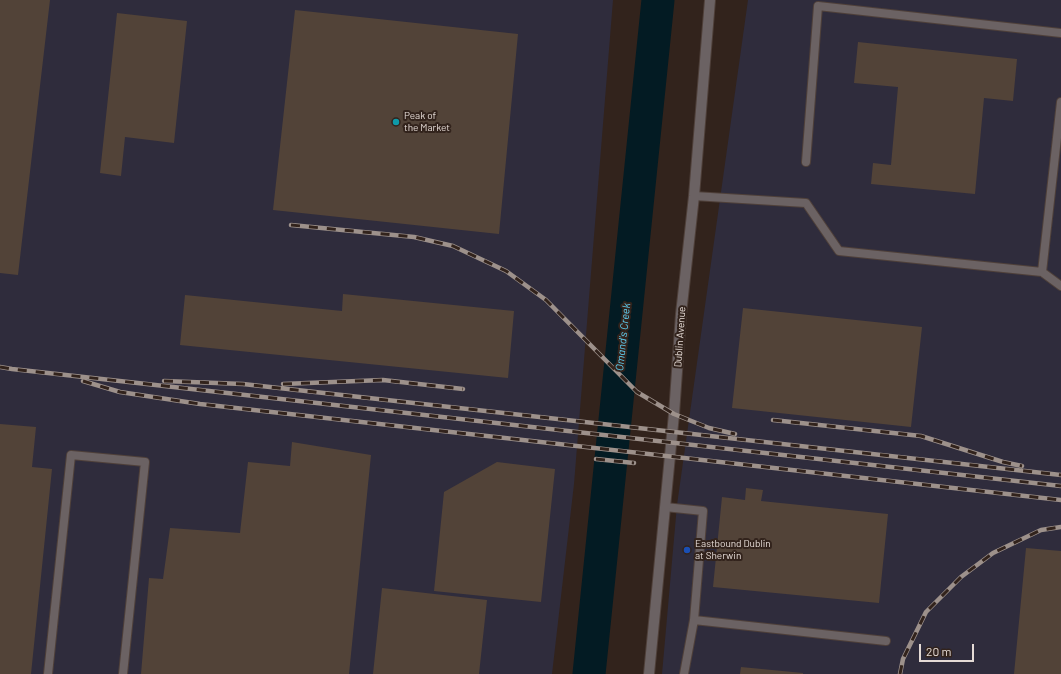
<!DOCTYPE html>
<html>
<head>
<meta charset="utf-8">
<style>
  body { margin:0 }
  #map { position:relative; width:1061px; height:674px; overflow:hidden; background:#32231c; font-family:Barlow,sans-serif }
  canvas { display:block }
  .scale { position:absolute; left:919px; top:644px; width:55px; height:18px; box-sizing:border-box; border:2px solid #e5dbd6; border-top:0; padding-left:5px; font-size:12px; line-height:14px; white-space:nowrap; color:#e5dbd6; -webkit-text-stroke:3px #32231c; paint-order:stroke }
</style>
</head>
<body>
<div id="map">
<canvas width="1061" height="674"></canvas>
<div class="scale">20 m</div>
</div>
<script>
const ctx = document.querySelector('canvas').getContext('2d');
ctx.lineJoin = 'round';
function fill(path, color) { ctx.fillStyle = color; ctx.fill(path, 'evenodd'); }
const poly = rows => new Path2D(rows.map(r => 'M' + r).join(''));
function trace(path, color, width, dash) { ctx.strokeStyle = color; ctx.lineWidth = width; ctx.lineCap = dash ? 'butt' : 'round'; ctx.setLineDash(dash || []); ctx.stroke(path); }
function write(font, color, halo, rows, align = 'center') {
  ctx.font = font + ' Barlow,sans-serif'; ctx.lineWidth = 4; ctx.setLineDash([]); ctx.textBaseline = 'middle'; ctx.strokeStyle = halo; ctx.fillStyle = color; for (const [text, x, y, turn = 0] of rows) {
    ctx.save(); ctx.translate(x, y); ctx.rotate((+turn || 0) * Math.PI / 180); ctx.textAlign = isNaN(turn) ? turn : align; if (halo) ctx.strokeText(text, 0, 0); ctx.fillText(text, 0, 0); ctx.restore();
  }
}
fill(poly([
  [0,0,613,0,574,484,552,674,0,674],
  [748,0,1061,0,1061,674,662,674,677,505]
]), '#2f2c3c');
trace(poly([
  [589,674,658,0]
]), '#031b23', 33);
fill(poly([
  [0,0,50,0,18,275,0,273],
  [295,10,518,34,499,234,273,210],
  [117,13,187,21,174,143,125,137,121,176,100,173],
  [858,42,1017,59,1013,101,984,98,975,194,871,184,873,163,891,165,898,87,854,83],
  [343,294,514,311,508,378,180,345,185,295,342,311],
  [743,308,922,327,911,427,732,408],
  [0,424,36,427,32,467,52,469,31,674,0,674],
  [292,442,371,455,349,674,141,674,149,578,163,579,170,528,240,533,248,462,290,466],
  [497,462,555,469,541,602,434,591,444,492],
  [746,488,763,490,761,501,888,514,879,603,713,587,722,497,745,500],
  [1026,548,1061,551,1061,674,1014,674],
  [382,588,487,600,479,674,373,674],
  [741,667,803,673,803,674,740,674]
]), '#524338');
const lane = poly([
  [806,162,818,6,1061,33],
  [694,196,806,203,839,251,1042,272,1061,102],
  [1042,272,1061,286],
  [665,507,703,511,694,620,684,674],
  [694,620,886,641],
  [48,674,71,455,145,462,123,674]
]);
const street = poly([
  [649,674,674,414,681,314,694,196,710,0]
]);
trace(lane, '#4f403a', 10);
trace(street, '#4f403a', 12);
trace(lane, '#6b6263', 8);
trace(street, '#6b6263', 10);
const rail = poly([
  [291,225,414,237,453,246,506,271,546,300,637,392,674,414,709,428,735,434],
  [0,367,12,369,1061,486],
  [83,381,120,392,200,404,1061,500],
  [164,381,243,384,1061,475],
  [283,384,383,380,463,389],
  [773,420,921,436,1003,462,1022,466],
  [596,459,634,463],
  [900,674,903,659,926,612,961,577,993,553,1041,530,1061,527]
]);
trace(rail, '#9d918b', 4.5);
trace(rail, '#32231c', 3, [9]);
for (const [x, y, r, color] of [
  [396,122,4,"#0f9aa8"],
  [687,550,4,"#1a4fb4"]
]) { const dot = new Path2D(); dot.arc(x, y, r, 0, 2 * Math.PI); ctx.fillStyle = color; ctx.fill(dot); trace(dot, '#32231c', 1.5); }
write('10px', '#e5dbd6', '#32231c', [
  ["Peak of",404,116],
  ["the Market",404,128],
  ["Eastbound Dublin",695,544],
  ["at Sherwin",695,556]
], 'left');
write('10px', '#e5dbd6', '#32231c', [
  ["Dublin Avenue",680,337,-86]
]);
write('italic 11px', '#5fd0f4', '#32231c', [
  ["Omand's Creek",623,337,-84]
]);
</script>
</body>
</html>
